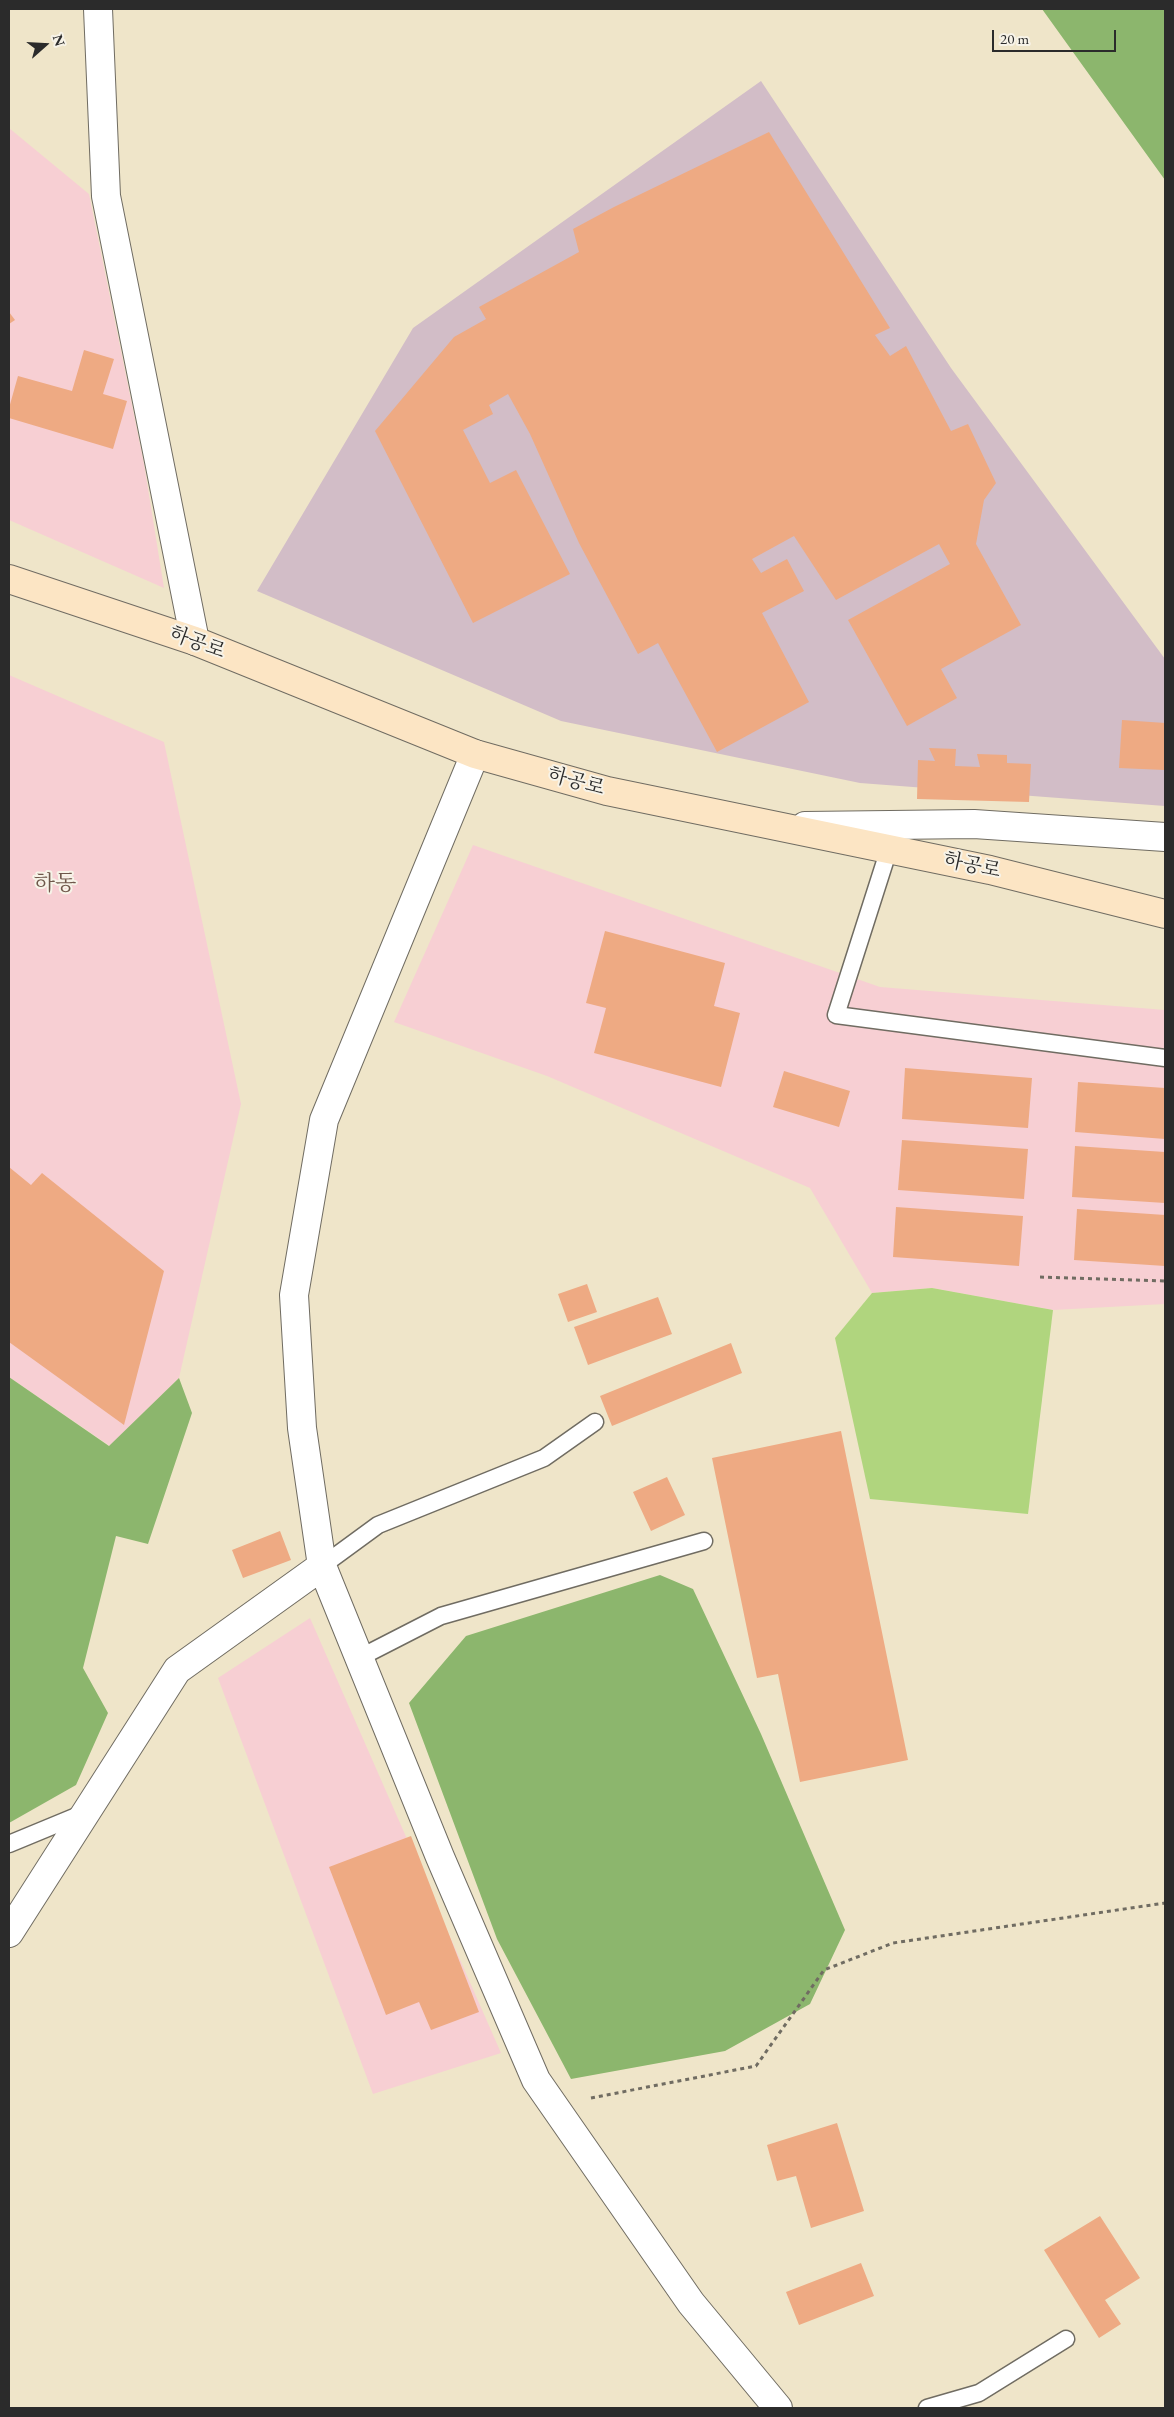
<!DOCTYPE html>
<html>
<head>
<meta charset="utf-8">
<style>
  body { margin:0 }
  #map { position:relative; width:1174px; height:2417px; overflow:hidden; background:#efe5c9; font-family:"EB Garamond",serif }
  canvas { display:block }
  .frame { position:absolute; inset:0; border:10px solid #2b2b2b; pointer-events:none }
  .north { position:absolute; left:20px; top:20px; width:50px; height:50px; -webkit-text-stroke:4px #f7f3e8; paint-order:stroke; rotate:71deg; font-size:14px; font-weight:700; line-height:20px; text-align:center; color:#2b2b2b }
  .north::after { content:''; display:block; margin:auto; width:18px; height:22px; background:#2b2b2b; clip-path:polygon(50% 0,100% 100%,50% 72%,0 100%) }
  .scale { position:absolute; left:992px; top:30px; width:124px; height:22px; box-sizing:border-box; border:2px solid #2b2b2b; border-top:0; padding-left:6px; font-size:15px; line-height:18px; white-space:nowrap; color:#2b2b2b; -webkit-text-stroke:4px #f7f3e8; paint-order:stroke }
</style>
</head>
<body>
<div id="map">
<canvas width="1174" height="2417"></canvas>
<div class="frame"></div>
<div class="north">N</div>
<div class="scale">20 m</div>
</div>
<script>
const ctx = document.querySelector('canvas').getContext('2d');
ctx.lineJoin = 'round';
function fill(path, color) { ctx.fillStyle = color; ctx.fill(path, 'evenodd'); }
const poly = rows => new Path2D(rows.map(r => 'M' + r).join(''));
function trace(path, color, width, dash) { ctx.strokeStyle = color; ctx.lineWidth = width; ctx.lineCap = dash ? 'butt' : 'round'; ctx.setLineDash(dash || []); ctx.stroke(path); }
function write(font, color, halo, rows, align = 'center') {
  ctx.font = font + ' "EB Garamond","Noto Serif KR",serif'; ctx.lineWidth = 4; ctx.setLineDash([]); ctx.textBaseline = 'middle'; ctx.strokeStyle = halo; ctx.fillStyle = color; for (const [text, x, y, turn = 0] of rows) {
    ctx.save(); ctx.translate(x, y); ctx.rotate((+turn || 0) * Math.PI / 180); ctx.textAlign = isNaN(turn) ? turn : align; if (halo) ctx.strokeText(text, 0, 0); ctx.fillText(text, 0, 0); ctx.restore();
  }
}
fill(poly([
  [9,128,89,194,144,464,164,588,9,520],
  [9,675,164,742,241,1104,179,1378,110,1446,9,1377],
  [473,845,880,987,1165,1010,1165,1304,1053,1310,932,1288,872,1293,810,1188,547,1076,394,1022],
  [310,1618,501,2053,373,2094,218,1678]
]), '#f7cfd3');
fill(poly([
  [761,81,951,368,1165,659,1165,806,860,783,561,721,257,591,413,328]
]), '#d2bdc7');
fill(poly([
  [932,1288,1053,1310,1028,1514,870,1499,835,1338,872,1293]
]), '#b0d57e');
fill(poly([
  [1042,9,1165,9,1165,180],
  [9,1377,109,1446,179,1378,192,1413,148,1544,116,1536,83,1668,108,1713,76,1785,9,1823],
  [660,1575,693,1589,761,1734,845,1930,810,2004,725,2051,571,2079,497,1939,409,1703,466,1636]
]), '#8cb66d');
fill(poly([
  [769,132,890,328,875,335,890,356,906,346,951,431,968,424,996,483,984,500,976,544,1021,625,941,669,957,698,907,726,848,620,950,564,939,544,836,600,794,536,752,559,761,573,787,559,804,591,762,613,809,702,717,752,658,643,638,654,579,543,530,434,508,394,489,405,493,414,463,430,490,483,516,470,570,574,473,623,375,431,454,337,486,319,479,307,579,252,573,229,614,207],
  [9,312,15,320,9,324],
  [84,350,114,359,103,394,127,401,113,449,9,418,9,408,18,376,72,391],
  [1122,720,1165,723,1165,770,1119,768],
  [929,748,956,749,955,766,980,767,977,754,1007,755,1007,763,1031,764,1029,802,917,799,918,760,935,761],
  [605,931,725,963,714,1006,740,1013,721,1087,594,1053,606,1008,586,1003],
  [905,1068,1032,1078,1028,1128,902,1119],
  [784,1071,850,1091,839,1127,773,1107],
  [1078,1082,1165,1088,1165,1139,1075,1132],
  [902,1140,1028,1149,1024,1199,898,1190],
  [1075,1146,1165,1152,1165,1203,1072,1197],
  [9,1167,31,1185,42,1173,164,1271,124,1425,9,1342],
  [896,1207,1023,1216,1019,1266,893,1257],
  [1077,1209,1165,1215,1165,1266,1074,1260],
  [587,1284,597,1312,568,1322,558,1294],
  [658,1297,672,1334,588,1365,574,1327],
  [731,1343,742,1373,612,1426,600,1396],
  [841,1431,908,1760,800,1782,778,1674,757,1678,712,1458],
  [667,1477,685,1515,651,1531,633,1492],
  [280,1531,291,1560,243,1578,232,1550],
  [411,1836,479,2012,431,2030,419,2002,386,2015,329,1867],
  [837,2123,864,2211,811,2228,796,2176,777,2181,767,2145],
  [1100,2216,1140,2278,1105,2300,1121,2324,1099,2338,1044,2250],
  [861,2263,874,2296,799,2325,786,2292]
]), '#eeaa83');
const service = poly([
  [889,849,836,1015,1165,1058],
  [322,1566,378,1525,544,1458,595,1422],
  [359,1658,441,1616,704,1541],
  [9,1844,84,1813],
  [927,2408,979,2393,1066,2339]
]);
const minor = poly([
  [98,9,106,196,195,641],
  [475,754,324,1120,294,1295,302,1428,322,1566,440,1857,536,2080,691,2303,778,2408],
  [805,826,974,824,1165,837],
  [9,1933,177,1670,322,1566]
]);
const secondary = poly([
  [9,579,195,641,475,754,607,791,990,870,1165,914]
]);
trace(service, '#706c62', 19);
trace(minor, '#706c62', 30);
trace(secondary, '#706c62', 30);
trace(poly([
  [1040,1277,1165,1281],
  [591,2098,756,2066,824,1970,893,1943,1165,1903]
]), '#706c62', 3, [4, 4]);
trace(service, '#fff', 16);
trace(minor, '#fff', 28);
trace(secondary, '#fce5c4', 28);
write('20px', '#2b2b2b', '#f7f3e8', [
  ["하공로",197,643,20],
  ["하공로",576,782,15],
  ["하공로",972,866,12]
]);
write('22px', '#6f574a', '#f7f3e8', [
  ["하동",55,884]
]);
</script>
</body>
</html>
